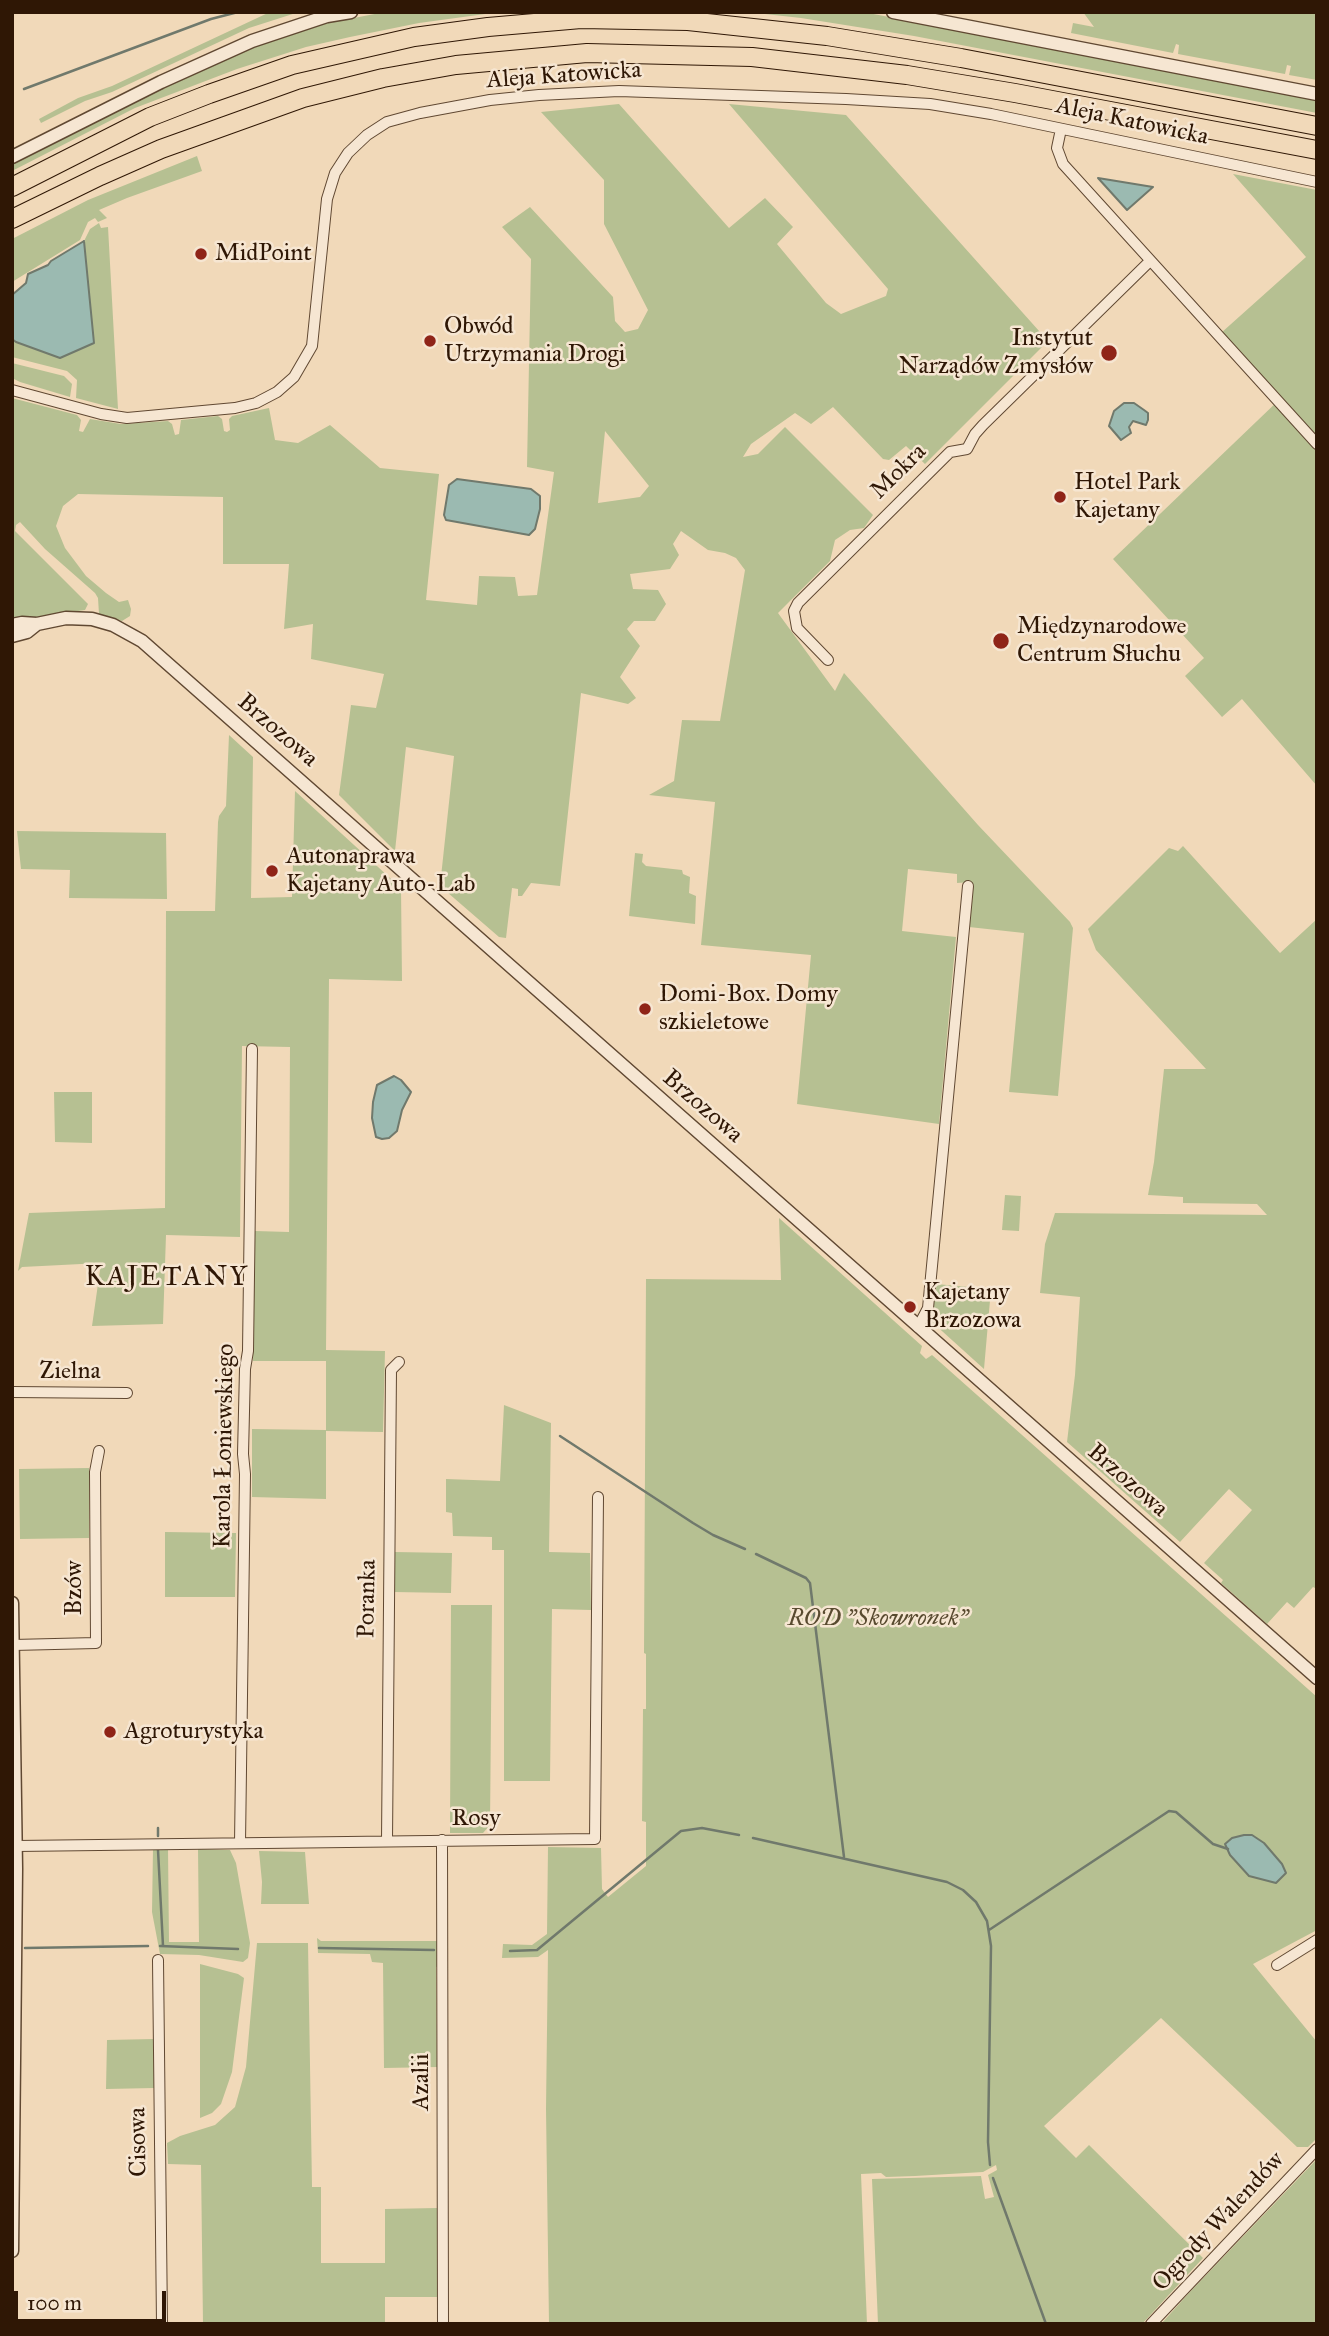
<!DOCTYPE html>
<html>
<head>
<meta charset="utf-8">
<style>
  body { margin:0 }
  #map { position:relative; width:1329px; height:2336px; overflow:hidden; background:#f1d9b9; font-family:"IM FELL Great Primer",serif }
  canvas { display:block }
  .frame { position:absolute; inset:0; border:14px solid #2f1705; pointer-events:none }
  .scale { position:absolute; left:14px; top:2291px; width:152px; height:32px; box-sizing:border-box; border:4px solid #2f1705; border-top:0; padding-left:9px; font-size:21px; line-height:24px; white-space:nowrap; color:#2f1705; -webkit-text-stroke:5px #f6e6d2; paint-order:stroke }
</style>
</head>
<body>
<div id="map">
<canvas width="1329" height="2336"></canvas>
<div class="frame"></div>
<div class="scale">100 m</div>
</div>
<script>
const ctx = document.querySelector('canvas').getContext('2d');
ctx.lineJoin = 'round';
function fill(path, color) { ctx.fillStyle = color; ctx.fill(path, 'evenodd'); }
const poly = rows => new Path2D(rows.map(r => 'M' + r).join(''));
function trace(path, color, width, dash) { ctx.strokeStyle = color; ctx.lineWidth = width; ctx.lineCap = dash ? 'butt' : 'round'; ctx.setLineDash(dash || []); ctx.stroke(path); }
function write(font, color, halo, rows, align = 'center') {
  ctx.font = font + ' "IM FELL Great Primer",serif'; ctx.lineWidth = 5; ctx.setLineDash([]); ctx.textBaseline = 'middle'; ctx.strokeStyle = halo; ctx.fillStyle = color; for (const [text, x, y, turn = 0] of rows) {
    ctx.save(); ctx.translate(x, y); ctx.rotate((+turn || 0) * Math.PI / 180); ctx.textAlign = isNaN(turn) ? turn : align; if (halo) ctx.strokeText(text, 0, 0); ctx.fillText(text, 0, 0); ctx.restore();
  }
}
fill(poly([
  [270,12,299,12,249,28,112,92,85,101,41,123,39,119,78,98,112,86],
  [385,12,500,12,419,23,350,37,306,47,237,69,135,108,12,171,12,162,159,89,265,42,307,27],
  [747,12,863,12,1317,99,1317,113,914,36,801,18],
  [1083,12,1317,12,1317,80,1289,75,1291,66,1287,65,1285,74,1178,54,1179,45,1176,44,1173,53,1071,33,1073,23,1094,27],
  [619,104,729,228,765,198,793,227,777,244,826,303,841,314,886,296,888,289,729,104,846,115,1048,341,925,464,906,446,889,460,883,459,833,407,811,424,795,413,751,444,743,457,758,454,785,427,873,515,864,528,850,530,835,540,830,561,778,613,835,691,844,673,978,825,1070,922,1073,928,1058,1096,1009,1092,1024,933,969,927,973,893,971,882,957,883,957,874,908,869,902,931,956,937,939,1124,797,1104,811,955,701,945,715,802,649,795,674,781,682,720,720,721,745,570,736,558,725,553,708,550,681,531,673,544,679,555,670,569,630,574,633,589,658,590,666,604,655,621,634,621,627,629,640,646,620,677,636,698,628,704,581,693,560,886,531,883,522,896,518,896,518,889,512,888,506,938,499,937,440,886,454,756,406,747,395,851,339,795,351,705,376,708,384,674,311,659,313,624,284,629,289,564,223,564,223,497,78,494,63,506,56,526,65,548,86,576,106,593,119,602,128,600,131,609,130,616,122,621,99,614,98,598,95,593,45,549,20,522,16,525,15,531,88,604,85,610,25,619,12,618,12,398,77,415,81,420,79,431,83,432,90,419,121,424,168,421,172,424,175,435,179,434,181,420,218,416,222,419,224,431,227,432,230,430,229,419,232,416,269,408,275,440,298,443,330,425,380,468,439,474,426,600,477,605,479,576,515,577,518,596,537,595,554,472,527,467,531,259,502,227,530,207,613,297,615,321,625,332,638,329,648,310,604,224,604,180,541,112],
  [605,431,649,486,640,497,598,503],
  [197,156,202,171,127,198,99,210,107,218,98,222,95,218,88,222,80,240,12,282,12,239,88,200],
  [1233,174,1317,190,1317,786,1242,699,1222,717,1185,676,1204,658,1113,559,1281,398,1221,333,1306,257],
  [99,223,101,228,108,227,118,409,76,398,77,380,67,371,12,357,12,339,16,342,93,343,84,241,90,229],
  [12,363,64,376,72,384,70,397,20,382,12,378],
  [229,735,253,757,251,898,292,897,295,791,401,888,402,981,329,979,326,1350,385,1351,383,1432,326,1431,326,1499,252,1497,252,1429,326,1430,326,1361,253,1361,255,1231,289,1232,290,1047,242,1046,240,1237,166,1235,163,1324,92,1326,101,1263,22,1267,18,1271,29,1213,165,1208,166,911,215,911,218,822,219,816,226,806],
  [17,831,166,833,167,899,69,898,70,870,21,869],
  [1183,846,1280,953,1317,919,1317,1589,1313,1587,1294,1608,1287,1602,1267,1624,1221,1583,1223,1580,1204,1563,1252,1510,1229,1489,1180,1542,1067,1442,1075,1375,1080,1297,1040,1293,1045,1244,1055,1213,1267,1215,1257,1204,1183,1203,1183,1197,1148,1195,1154,1162,1164,1069,1206,1069,1096,950,1088,929,1169,848,1178,851],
  [635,853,643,854,642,862,646,866,682,870,683,874,690,877,689,893,696,896,695,924,629,916],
  [54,1092,92,1092,92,1143,55,1142],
  [1005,1195,1021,1196,1019,1231,1002,1230],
  [779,1218,922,1346,920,1353,926,1359,932,1355,1317,1697,1317,1930,1253,1964,1317,2042,1317,2138,1308,2147,1297,2147,1161,2018,1044,2126,1076,2158,1089,2145,1203,2258,1142,2324,878,2324,872,2179,981,2176,985,2199,994,2197,988,2175,997,2170,996,2165,983,2172,915,2176,886,2177,881,2173,861,2174,867,2324,549,2324,546,2109,548,1950,538,1957,502,1958,503,1944,532,1945,547,1934,548,1847,601,1848,602,1889,608,1897,646,1866,646,1822,642,1821,643,1709,646,1709,646,1654,644,1653,646,1279,781,1280],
  [936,1284,991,1289,984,1369,932,1322],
  [504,1405,551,1423,549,1552,590,1553,591,1610,552,1609,550,1781,504,1781,504,1550,492,1550,492,1537,453,1536,452,1513,446,1512,446,1479,500,1481],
  [89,1468,89,1538,20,1539,19,1469],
  [165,1532,236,1533,235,1597,165,1597],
  [395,1552,452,1553,451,1593,394,1592],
  [451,1605,492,1605,490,1825,483,1833,450,1833],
  [153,1849,168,1849,169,1942,199,1942,198,1849,230,1850,236,1863,250,1943,248,1958,243,1962,199,1955,160,1954,152,1912],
  [259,1851,305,1852,309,1904,261,1904,262,1882],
  [317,1938,321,1941,438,1941,439,1966,436,1967,437,2067,384,2068,383,1963,372,1962,370,1954,318,1953],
  [257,1943,308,1943,312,2187,321,2187,321,2263,385,2263,385,2209,437,2208,438,2297,385,2297,385,2324,203,2324,201,2165,168,2164,167,2143,180,2136,215,2125,235,2107,246,2067],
  [200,1964,238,1974,244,1978,232,2072,221,2104,212,2113,200,2118],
  [154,2039,154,2088,106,2089,107,2040],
  [1317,2159,1317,2324,1161,2324,1188,2294]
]), '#b6c092');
const water = poly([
  [1098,178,1153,187,1127,210,1098,178],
  [84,241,94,343,60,358,16,342,12,339,12,295,26,283,28,274,48,265,51,261,84,241],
  [1124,403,1134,403,1144,410,1148,413,1148,420,1146,425,1133,421,1129,427,1131,433,1121,440,1109,426,1114,411,1124,403],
  [457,479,531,489,540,496,540,509,535,529,529,535,446,520,444,515,449,485,457,479],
  [394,1076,401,1080,411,1092,402,1110,397,1131,389,1138,382,1139,376,1137,372,1118,373,1102,377,1085,394,1076],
  [1244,1835,1252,1835,1264,1843,1282,1864,1286,1873,1276,1883,1249,1876,1230,1855,1225,1844,1232,1838,1244,1835]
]);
fill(water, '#9bbab1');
trace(water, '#70796c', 2);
trace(poly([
  [24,89,211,19,238,12],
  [560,1436,693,1523,713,1535,745,1549],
  [756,1554,806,1578,810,1583,844,1857],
  [158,1836,158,1828],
  [753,1838,947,1882,963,1890,976,1902,987,1921,991,1946,988,2142,990,2165],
  [158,1850,163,1946],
  [989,1930,1169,1811,1176,1812,1213,1844,1228,1849],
  [160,1946,238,1949],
  [25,1948,148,1946],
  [319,1948,434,1950],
  [510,1951,537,1950,681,1831,702,1828,739,1835],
  [993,2178,1046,2324]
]), '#70796c', 2.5);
const minor = poly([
  [1061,129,1057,148,1063,164,1317,444],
  [12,390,101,414,127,418,235,408,256,403,277,392,294,377,312,346,327,199,335,173,348,153,367,135,387,122,420,113,490,100,539,95,619,91,846,99,930,104,991,114,1317,182],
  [828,660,797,628,794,611,798,603,950,452,967,449,975,434,983,425,1150,261],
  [918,1327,928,1308,968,886],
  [12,1392,127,1393],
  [13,1645,96,1643,95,1472,99,1451],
  [387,1840,391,1370,399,1362],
  [442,1840,443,2324],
  [240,1843,245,1474,243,1454,245,1369,248,1351,252,1049],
  [16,1846,595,1839,598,1497],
  [158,1960,162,2324],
  [1277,1965,1317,1940],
  [1151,2324,1317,2149]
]);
const tertiary = poly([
  [893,12,1317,94],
  [12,157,161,82,252,41,327,16,351,12],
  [12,625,22,623,37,624,66,618,92,619,113,625,142,641,1317,1678],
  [12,636,27,632,37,624],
  [12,1603,16,1869,12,2251]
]);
const motorway = poly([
  [12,187,150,117,209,94,292,65,414,37,488,27,581,19,688,21,827,36,961,58,1317,126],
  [12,219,100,176,161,149,303,98,383,78,456,65,587,53,752,57,907,75,1015,93,1317,150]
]);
trace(minor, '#604832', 12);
trace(tertiary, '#604832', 15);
trace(motorway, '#2f1705', 20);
trace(minor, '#f6e6d2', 10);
trace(tertiary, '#f6e6d2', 12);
trace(motorway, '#f1d9b9', 18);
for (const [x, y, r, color] of [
  [201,254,7,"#8f2418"],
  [430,341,7,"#8f2418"],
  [1109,353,9,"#8f2418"],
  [1060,497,7,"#8f2418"],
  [1001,641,9,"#8f2418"],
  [272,871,7,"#8f2418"],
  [645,1009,7,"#8f2418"],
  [910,1307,7,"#8f2418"],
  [110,1732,7,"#8f2418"]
]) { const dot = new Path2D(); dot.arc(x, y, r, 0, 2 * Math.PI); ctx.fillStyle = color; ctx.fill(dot); trace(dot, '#f6e6d2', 2.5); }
write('24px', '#2f1705', '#f6e6d2', [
  ["Aleja Katowicka",564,76,-4],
  ["Aleja Katowicka",1132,122,12],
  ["Mokra",899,472,-45],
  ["Brzozowa",277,731,41],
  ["Brzozowa",702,1107,41],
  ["Zielna",70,1372],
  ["Karola Łoniewskiego",225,1446,-89],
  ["Brzozowa",1127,1481,41],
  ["Bzów",75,1588,-90],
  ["Poranka",368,1599,-89],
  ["Rosy",476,1819],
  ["Azalii",422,2082,-90],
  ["Cisowa",139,2142,-91],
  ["Ogrody Walendów",1219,2222,-47]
]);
write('24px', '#2f1705', '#f6e6d2', [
  ["MidPoint",215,254],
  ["Obwód",444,327],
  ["Utrzymania Drogi",444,355],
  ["Instytut",1093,339,"right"],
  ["Narządów Zmysłów",1093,367,"right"],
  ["Hotel Park",1074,483],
  ["Kajetany",1074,511],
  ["Międzynarodowe",1017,627],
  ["Centrum Słuchu",1017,655],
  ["Autonaprawa",286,857],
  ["Kajetany Auto-Lab",286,885],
  ["Domi-Box. Domy",659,995],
  ["szkieletowe",659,1023],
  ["Kajetany",924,1293],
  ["Brzozowa",924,1321],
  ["Agroturystyka",124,1732]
], 'left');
write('italic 24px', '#584a2f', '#f6e6d2', [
  ["ROD \"Skowronek\"",878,1619]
]);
ctx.letterSpacing = '2px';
write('28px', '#2f1705', '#f6e6d2', [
  ["KAJETANY",167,1278]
]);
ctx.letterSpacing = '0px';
</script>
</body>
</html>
